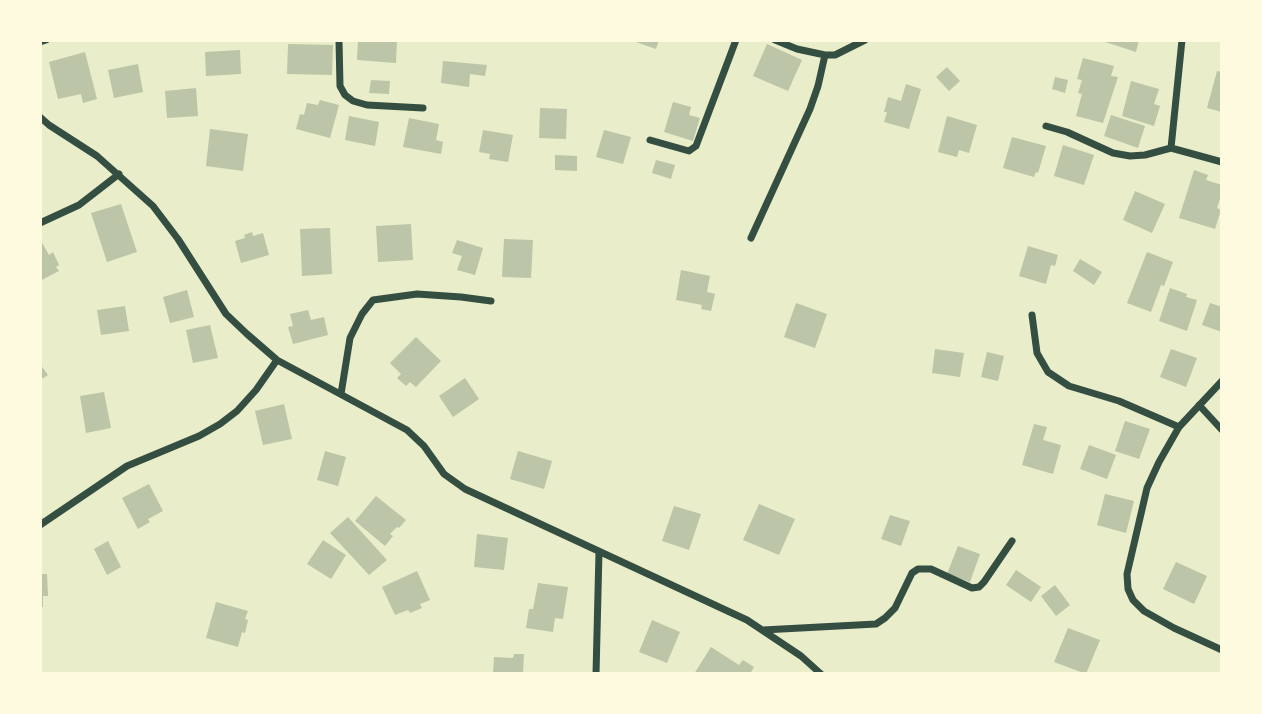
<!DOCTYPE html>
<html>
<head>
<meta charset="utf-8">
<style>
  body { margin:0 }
  #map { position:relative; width:1262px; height:714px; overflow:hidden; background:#e9edc9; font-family:Montserrat,sans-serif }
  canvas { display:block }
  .frame { position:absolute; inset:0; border:42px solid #fefae0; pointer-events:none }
</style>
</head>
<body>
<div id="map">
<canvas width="1262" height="714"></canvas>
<div class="frame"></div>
</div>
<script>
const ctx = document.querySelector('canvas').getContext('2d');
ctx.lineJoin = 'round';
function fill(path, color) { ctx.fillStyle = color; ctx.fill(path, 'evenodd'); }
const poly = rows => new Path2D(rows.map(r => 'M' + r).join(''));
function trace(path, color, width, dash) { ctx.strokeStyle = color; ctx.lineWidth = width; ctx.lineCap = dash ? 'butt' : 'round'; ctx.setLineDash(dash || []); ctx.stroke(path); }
fill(poly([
  [358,40,397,40,396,63,357,60],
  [630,40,659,40,656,49],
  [1099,40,1139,40,1136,52],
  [288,44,333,45,332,75,287,74],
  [767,44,802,60,788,91,753,76],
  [240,50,241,74,206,76,205,52],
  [85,52,97,99,83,103,81,94,58,99,49,62],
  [1083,58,1114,66,1111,76,1118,77,1103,123,1076,116,1082,94,1078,93,1082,80,1077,79],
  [443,61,487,65,485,76,470,74,469,87,441,83],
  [138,64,143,92,114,98,108,70],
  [947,67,960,81,949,91,936,77],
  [1217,71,1222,72,1222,112,1207,108],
  [1055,77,1068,80,1065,93,1052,89],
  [371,80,390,81,389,94,369,93],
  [1131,81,1159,89,1154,104,1160,106,1154,126,1122,116],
  [906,84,921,89,909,129,884,122,887,112,884,112,888,97,901,101],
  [196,88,198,116,167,118,165,91],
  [320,100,339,105,330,138,296,129,300,114,304,115,307,103,318,105],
  [673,102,691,107,689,115,700,118,693,141,664,132],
  [540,108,567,109,566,139,539,138],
  [1111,115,1145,126,1138,148,1104,136],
  [349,116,379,122,375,146,345,140],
  [947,116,977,125,969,153,959,150,957,157,938,152],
  [409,118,439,124,436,140,443,142,441,154,403,147],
  [210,129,248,134,243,171,206,166],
  [483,130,513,135,508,162,489,159,490,154,479,152],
  [604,130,631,137,623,164,596,157],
  [1012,137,1046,146,1038,173,1036,172,1034,177,1003,168],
  [1063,145,1094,155,1084,185,1054,176],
  [555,155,577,156,577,171,555,170],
  [656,160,675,165,671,179,652,173],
  [1194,170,1208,175,1206,180,1222,185,1222,192,1217,208,1221,210,1215,229,1179,218],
  [1135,191,1165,204,1152,233,1123,220],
  [121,204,137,252,107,262,91,213],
  [411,224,413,260,378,262,376,226],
  [330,228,332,274,302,276,300,229],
  [252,232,253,236,263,233,269,255,241,263,235,241,245,238,244,235],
  [40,239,49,255,53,252,59,265,56,267,59,271,40,281],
  [504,239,533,240,531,278,502,277],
  [457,240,483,248,475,275,457,270,462,256,452,253],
  [1028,246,1058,255,1055,266,1051,265,1046,284,1019,276],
  [1147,252,1173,262,1164,286,1161,285,1151,312,1127,303],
  [1080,259,1102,272,1094,285,1073,271],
  [681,270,710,276,707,292,715,294,711,311,701,309,702,305,676,300],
  [1170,288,1187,294,1186,297,1197,300,1187,331,1159,321],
  [187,290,194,317,170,323,163,297],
  [796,303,827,314,815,348,784,337],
  [1210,303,1222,307,1222,332,1202,325],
  [125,306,129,331,101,335,97,310],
  [308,310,311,320,324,317,328,335,293,344,288,327,293,326,290,314],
  [210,325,218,358,193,363,186,330],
  [416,337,441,361,416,387,410,382,406,386,397,378,401,374,390,363],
  [935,349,964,353,960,377,932,373],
  [1171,349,1197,358,1186,387,1160,377],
  [987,352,1004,356,998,381,981,377],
  [40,364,48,375,40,380],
  [465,378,479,399,453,417,439,396],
  [104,392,111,428,86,433,80,396],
  [284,404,292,439,263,445,255,411],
  [1125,421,1150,429,1139,459,1115,451],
  [1034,424,1047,427,1043,440,1061,445,1053,474,1022,465],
  [1089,445,1116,455,1107,479,1080,469],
  [325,451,346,457,338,486,317,480],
  [518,451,552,461,544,489,510,479],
  [149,484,163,511,148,519,150,522,138,529,122,498],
  [1105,494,1134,501,1126,533,1097,525],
  [376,496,406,520,399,528,397,527,390,534,393,536,385,546,355,521],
  [759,504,795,519,779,555,743,540],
  [674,506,701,514,689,550,662,541],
  [890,515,910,521,901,546,881,539],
  [348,517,387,560,369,575,330,533],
  [477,534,508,538,504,570,474,567],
  [323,540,346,555,331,579,307,564],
  [108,541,121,567,107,575,94,549],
  [958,546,980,554,970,582,947,574],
  [1176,562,1207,576,1194,604,1163,589],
  [1016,570,1041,587,1031,602,1006,585],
  [417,571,430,600,420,604,422,608,410,613,408,610,395,615,382,587],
  [40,574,47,574,48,596,43,596,43,607,40,607],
  [538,583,568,587,563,619,555,618,553,632,526,628,529,609,533,609],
  [1055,585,1070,605,1056,616,1041,596],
  [216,602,248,611,245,619,248,620,245,633,242,632,238,647,206,638],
  [652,620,680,632,667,663,639,652],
  [1068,628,1100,640,1086,674,1054,662],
  [711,647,739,665,743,660,754,667,750,674,694,674],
  [514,654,524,654,523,674,493,674,494,657,513,658]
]), '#bcc5a7');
trace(poly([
  [339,40,340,86,345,95,353,101,367,105,423,108],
  [775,40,797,49,825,55,835,55,865,40],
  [1182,40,1171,148,1222,162],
  [40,42,46,40],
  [40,117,49,125,97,156,153,206,178,239,226,314,247,334,277,360,407,430,424,446,444,474,465,489,747,620,801,656,821,674],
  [1046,126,1067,132,1113,153,1130,156,1145,155,1171,148],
  [650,140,689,151,696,146,736,40],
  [40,223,79,205,119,174],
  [751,238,810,109,818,86,825,55],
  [1032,315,1037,353,1048,372,1069,386,1119,401,1179,427],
  [1222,381,1179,427,1159,462,1147,488,1127,574,1128,589,1133,600,1144,611,1174,628,1222,650],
  [341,394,350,338,362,314,373,300,417,294,461,297,491,301],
  [1199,405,1222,430],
  [40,525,127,466,199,436,220,424,237,411,256,390,277,360],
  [763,630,876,624,885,618,895,608,912,573,918,569,931,569,972,588,979,587,984,582,1012,541],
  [596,674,599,552]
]), '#344e41', 7);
</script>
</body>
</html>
